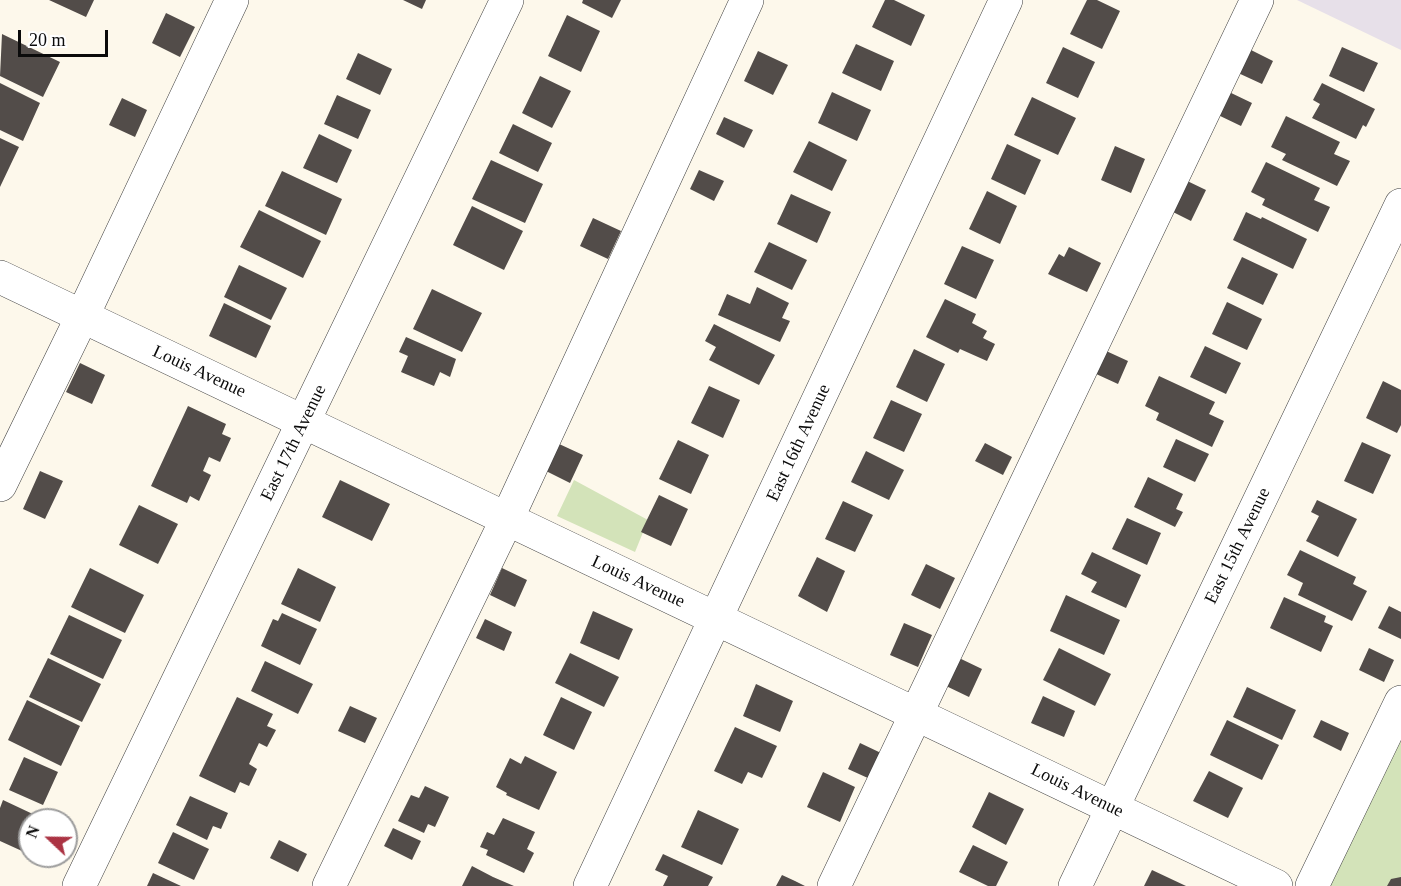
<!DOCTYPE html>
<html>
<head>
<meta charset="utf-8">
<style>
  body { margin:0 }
  #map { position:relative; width:1401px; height:886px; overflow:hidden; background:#fdf8eb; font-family:"Times New Roman",serif }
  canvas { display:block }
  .north { position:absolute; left:18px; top:808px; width:60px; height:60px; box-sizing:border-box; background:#fff; border:2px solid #9d9d9d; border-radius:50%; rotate:292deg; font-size:16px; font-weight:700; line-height:24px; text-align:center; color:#0b0b0b }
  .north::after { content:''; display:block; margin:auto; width:21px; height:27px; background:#ab3343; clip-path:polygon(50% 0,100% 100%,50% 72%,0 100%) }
  .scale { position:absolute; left:18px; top:30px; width:90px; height:27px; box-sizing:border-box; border:3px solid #0b0b0b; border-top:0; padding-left:8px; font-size:18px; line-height:21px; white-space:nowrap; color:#0b0b0b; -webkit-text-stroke:4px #fff; paint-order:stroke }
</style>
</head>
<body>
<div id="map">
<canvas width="1401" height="886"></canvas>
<div class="north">N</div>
<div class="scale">20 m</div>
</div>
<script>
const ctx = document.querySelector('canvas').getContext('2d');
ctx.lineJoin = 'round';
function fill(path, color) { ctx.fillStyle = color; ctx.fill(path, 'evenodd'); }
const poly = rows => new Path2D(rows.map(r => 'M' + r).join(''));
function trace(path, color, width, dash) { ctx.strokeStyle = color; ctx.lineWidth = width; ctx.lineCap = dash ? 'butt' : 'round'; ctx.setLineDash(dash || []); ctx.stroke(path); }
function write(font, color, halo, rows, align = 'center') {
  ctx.font = font + ' "Times New Roman",serif'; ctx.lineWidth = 6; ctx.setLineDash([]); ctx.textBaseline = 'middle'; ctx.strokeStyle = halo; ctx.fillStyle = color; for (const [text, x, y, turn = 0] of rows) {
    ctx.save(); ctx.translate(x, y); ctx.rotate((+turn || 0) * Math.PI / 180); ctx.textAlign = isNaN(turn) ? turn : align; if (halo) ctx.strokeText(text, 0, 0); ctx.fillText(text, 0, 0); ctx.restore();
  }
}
fill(poly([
  [1297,0,1401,0,1401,50]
]), '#e7e0e9');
fill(poly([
  [574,480,648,520,635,552,557,516],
  [1401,720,1401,886,1321,886]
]), '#d3e3b9');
fill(poly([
  [49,0,94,0,86,17],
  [403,0,426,0,422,9],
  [583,0,621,0,612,18,582,3],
  [885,0,894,0,925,15,911,46,872,27],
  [1087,0,1097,0,1120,11,1102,49,1070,34],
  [166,13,195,27,180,57,152,43],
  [567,15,600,31,581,72,548,56],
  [2,34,60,62,43,97,0,76],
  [856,44,894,61,881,91,842,73],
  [1063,47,1095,62,1078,98,1046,83],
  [1342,47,1378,63,1364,92,1329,76],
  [1247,48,1273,61,1262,84,1236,72],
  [758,51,788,65,773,95,744,81],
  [358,53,392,69,380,95,346,79],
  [540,76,571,91,552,128,522,113],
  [0,83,40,103,23,141,0,130],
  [1322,83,1375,109,1366,127,1363,125,1356,139,1312,118,1320,104,1313,100],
  [1227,91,1252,103,1241,126,1216,114],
  [832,92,871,110,857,141,818,123],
  [337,95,371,110,358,139,324,124],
  [1032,97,1076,118,1058,155,1014,135],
  [122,98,147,110,135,137,109,125],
  [1286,116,1340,142,1334,154,1350,161,1337,186,1282,160,1286,154,1271,147],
  [724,117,753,130,744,148,716,134],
  [513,124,552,143,538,172,499,153],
  [319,134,352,150,337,183,303,168],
  [0,138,19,147,0,187],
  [809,141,847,160,832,191,793,172],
  [1007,144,1041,160,1025,195,991,179],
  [1115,146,1145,159,1131,193,1101,180],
  [491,160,543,184,525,223,472,199],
  [1266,162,1320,188,1314,200,1330,207,1318,232,1262,205,1265,199,1251,192],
  [699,170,724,181,714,201,690,189],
  [282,171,342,199,326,235,265,206],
  [1181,178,1206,190,1191,221,1167,209],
  [987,191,1017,206,1000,244,969,229],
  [791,194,831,212,817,243,777,224],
  [472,206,523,231,504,270,453,245],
  [259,210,321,241,303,278,240,247],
  [1246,212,1261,219,1262,217,1307,239,1293,269,1233,240],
  [593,218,621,231,608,259,580,246],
  [769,242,807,260,792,290,754,272],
  [962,246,994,260,976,299,944,284],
  [1069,247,1101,263,1087,292,1048,274,1059,254,1064,257],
  [1242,257,1278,274,1263,305,1227,288],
  [239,265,287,288,271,320,224,297],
  [757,287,789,303,782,318,790,321,780,342,718,315,727,294,750,304],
  [432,289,482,313,462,352,413,329],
  [945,299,976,314,972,323,987,331,983,338,995,344,987,361,960,349,958,353,926,337],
  [1227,302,1262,319,1247,350,1212,334],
  [224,303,271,326,256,358,209,336],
  [714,324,775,355,759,385,709,360,716,347,705,341],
  [406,337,456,359,450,377,440,372,434,386,401,372,408,356,399,352],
  [1205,346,1241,363,1226,394,1190,377],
  [914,349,945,364,927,402,896,387],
  [1104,350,1128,361,1118,384,1094,373],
  [80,363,105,375,92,404,66,392],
  [1159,376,1215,402,1209,414,1224,421,1212,447,1156,420,1159,413,1145,406],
  [1383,381,1401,390,1401,425,1397,433,1366,418],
  [709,386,740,400,723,438,691,423],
  [891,400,922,414,904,452,873,438],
  [188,406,226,424,222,434,231,438,220,462,209,457,203,471,211,475,199,501,190,496,187,503,151,486],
  [1176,439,1209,454,1195,482,1163,467],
  [678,440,709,455,691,494,659,479],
  [1362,442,1391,455,1373,494,1344,481],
  [557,443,583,455,570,483,544,470],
  [985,443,1012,457,1003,475,975,461],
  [866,451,904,470,889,500,851,482],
  [40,471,63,481,45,519,23,509],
  [1148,477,1183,494,1176,509,1183,512,1175,527,1134,507],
  [340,480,390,504,372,541,322,517],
  [659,495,688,509,671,546,641,532],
  [1317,500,1357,519,1338,557,1306,541,1319,516,1311,512],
  [843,501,873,515,855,552,825,539],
  [139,505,178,524,158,564,119,545],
  [1127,518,1161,533,1147,565,1112,549],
  [1300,550,1356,577,1353,584,1367,591,1352,621,1298,595,1303,583,1287,575],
  [1092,552,1141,575,1126,608,1091,592,1097,582,1081,574],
  [817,557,845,571,827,612,798,596],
  [926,564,955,578,940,609,911,595],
  [90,568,144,595,125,633,71,607],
  [298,568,336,587,320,622,281,604],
  [502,568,527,580,515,607,490,595],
  [1066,595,1120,620,1104,655,1050,631],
  [1284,597,1326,616,1324,622,1333,626,1321,652,1270,628],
  [1389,606,1401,612,1401,639,1378,628],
  [593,611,633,629,619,660,580,643],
  [282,613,317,629,300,665,261,646,273,619,278,621],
  [69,615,122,640,103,679,50,654],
  [485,619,512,632,504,651,476,638],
  [904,623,932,635,918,667,890,655],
  [1059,648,1111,674,1095,706,1043,680],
  [1369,648,1394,660,1384,682,1359,670],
  [570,653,619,677,604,707,555,683],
  [957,657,982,669,969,697,944,685],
  [48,658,101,684,82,722,29,697],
  [265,661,313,684,298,714,251,691],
  [756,684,793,701,780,732,743,716],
  [1247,687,1296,710,1282,740,1233,717],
  [1043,696,1075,711,1064,737,1031,723],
  [237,697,273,714,267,726,276,730,267,747,259,743,249,764,257,769,249,786,240,782,235,793,199,776],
  [561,697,592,712,574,750,543,735],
  [27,700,80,726,61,766,8,740],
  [350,706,377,718,365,743,338,731],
  [1227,720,1279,745,1262,780,1210,755],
  [1321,720,1349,733,1341,751,1313,737],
  [735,727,777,746,762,778,748,772,742,784,714,771],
  [860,743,881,753,870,779,848,769],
  [525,756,557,772,539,810,506,795,507,793,496,787,510,758,521,764],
  [24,757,58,772,43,805,9,790],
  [1209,771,1243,788,1228,818,1193,801],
  [823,772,855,787,840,822,807,807],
  [425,786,449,797,435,827,428,824,424,833,398,821,411,795,419,798],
  [989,792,1024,809,1006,845,972,827],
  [190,796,228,813,221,829,213,826,207,840,176,825],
  [3,800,37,816,35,820,30,820,30,832,22,851,0,841,0,808],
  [698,810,739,829,722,865,681,847],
  [503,818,535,832,527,849,534,853,524,873,486,855,488,850,480,847,487,832,494,835],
  [393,828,421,841,412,860,384,846],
  [173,832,209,849,194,880,158,863],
  [279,840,307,854,298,872,270,858],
  [973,845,1008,862,996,886,988,886,959,872],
  [663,854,713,877,708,886,663,886,668,876,655,870],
  [472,866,493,877,514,886,462,886],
  [1152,870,1186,886,1144,886],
  [153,873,181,886,147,886],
  [782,875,795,881,805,886,776,886],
  [1401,877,1401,886,1387,886,1391,879]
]), '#524c49');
const minor = poly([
  [0,277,1276,886],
  [0,485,82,317,232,0],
  [79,886,507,0],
  [329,886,507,519,747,0],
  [590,886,1006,0],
  [834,886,1257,0],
  [1075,886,1401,205],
  [1312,886,1401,702]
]);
trace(minor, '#3e3e3e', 34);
trace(minor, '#fff', 33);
write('18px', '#0b0b0b', '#fff', [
  ["Louis Avenue",199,372,25],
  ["East 17th Avenue",294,443,-64],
  ["East 16th Avenue",799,443,-65],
  ["East 15th Avenue",1238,546,-64],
  ["Louis Avenue",638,582,25],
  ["Louis Avenue",1077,791,26]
]);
</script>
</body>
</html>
